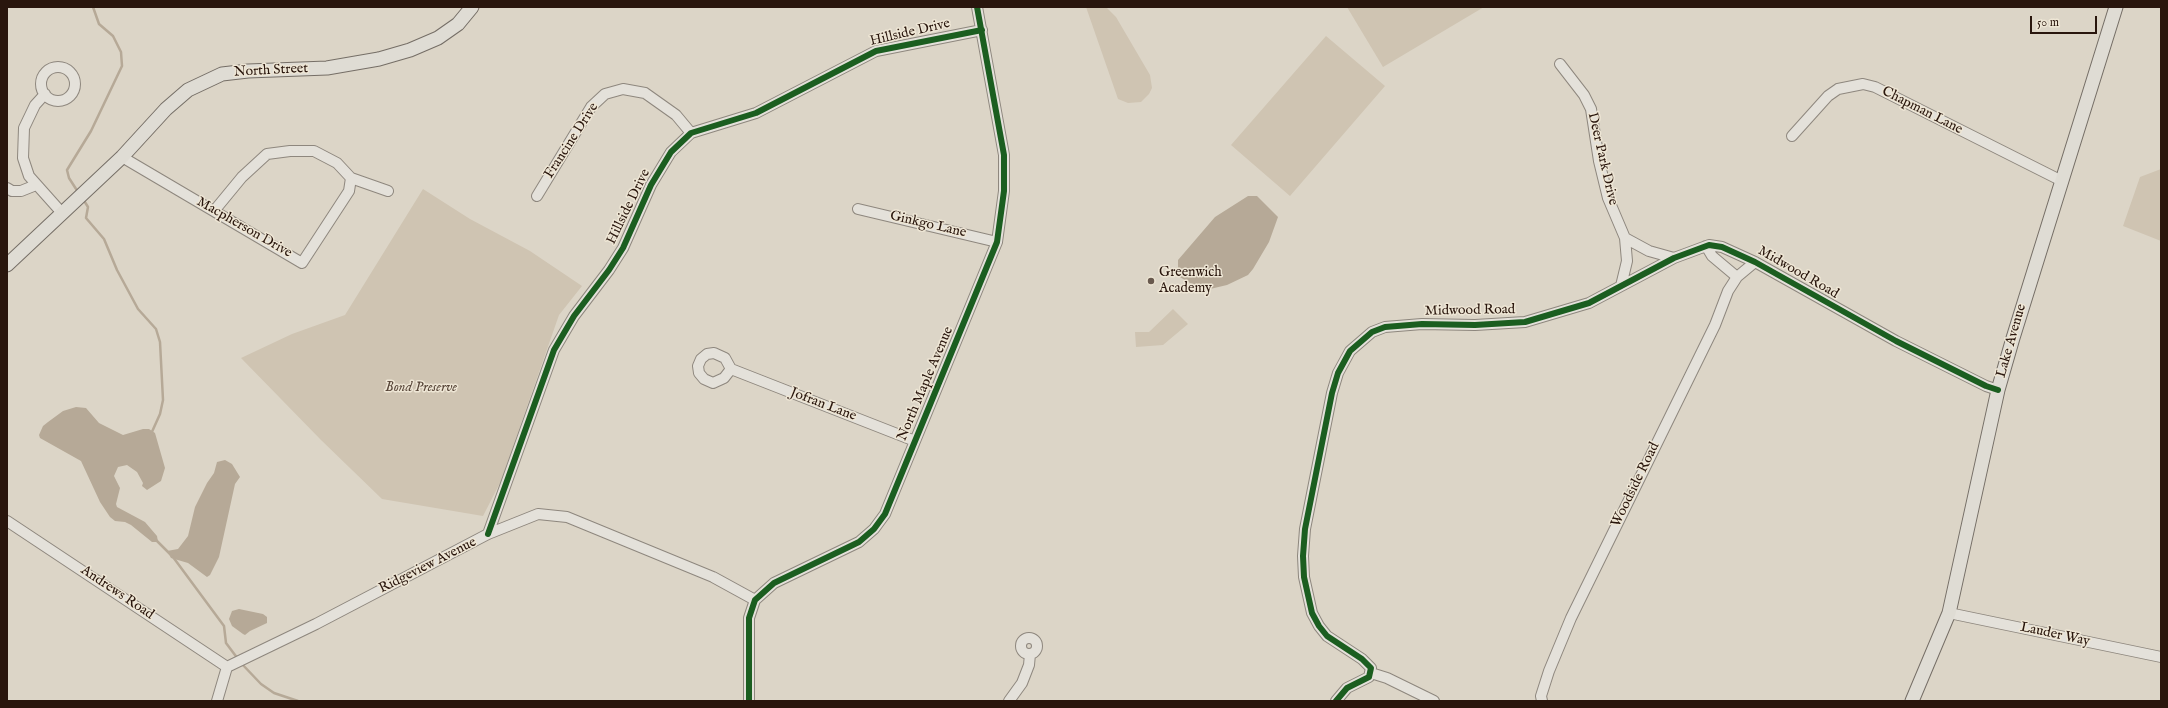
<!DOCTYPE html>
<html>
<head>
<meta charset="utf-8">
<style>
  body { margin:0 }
  #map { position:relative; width:2168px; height:708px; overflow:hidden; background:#dcd5c7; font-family:"IM FELL English",serif }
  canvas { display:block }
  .frame { position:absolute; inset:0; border:8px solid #29160d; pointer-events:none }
  .scale { position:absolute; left:2030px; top:16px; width:67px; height:18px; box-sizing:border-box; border:2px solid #29160d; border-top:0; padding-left:5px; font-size:12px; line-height:14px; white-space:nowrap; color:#29160d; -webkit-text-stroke:3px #eee6d5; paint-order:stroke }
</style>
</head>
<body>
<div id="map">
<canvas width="2168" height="708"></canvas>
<div class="frame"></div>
<div class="scale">50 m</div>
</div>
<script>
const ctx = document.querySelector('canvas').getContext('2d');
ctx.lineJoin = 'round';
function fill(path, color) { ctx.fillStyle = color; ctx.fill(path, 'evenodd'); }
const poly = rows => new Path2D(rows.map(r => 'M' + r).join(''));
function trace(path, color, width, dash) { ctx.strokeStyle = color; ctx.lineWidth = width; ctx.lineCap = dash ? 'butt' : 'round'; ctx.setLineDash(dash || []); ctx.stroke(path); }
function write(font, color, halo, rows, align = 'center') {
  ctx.font = font + ' "IM FELL English",serif'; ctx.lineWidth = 3; ctx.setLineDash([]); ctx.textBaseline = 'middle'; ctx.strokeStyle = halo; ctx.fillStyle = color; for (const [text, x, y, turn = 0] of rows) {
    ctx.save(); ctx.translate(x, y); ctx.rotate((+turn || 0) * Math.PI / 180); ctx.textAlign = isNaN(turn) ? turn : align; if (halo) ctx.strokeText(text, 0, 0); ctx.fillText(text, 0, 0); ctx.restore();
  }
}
fill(poly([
  [1086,7,1106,7,1116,17,1150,75,1152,88,1149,94,1141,102,1128,103,1118,99],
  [1347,7,1484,7,1383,67],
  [1326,36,1385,86,1290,196,1231,145],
  [2161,169,2161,241,2123,226,2140,177],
  [423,189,470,219,530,251,582,286,559,315,501,481,483,516,382,499,321,440,241,358,292,334,345,315],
  [1173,309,1188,324,1163,345,1136,347,1135,332,1149,332]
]), '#cfc4b2');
fill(poly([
  [1248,196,1257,196,1278,217,1269,242,1253,269,1248,275,1227,285,1210,289,1197,287,1178,276,1178,260,1215,217],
  [76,407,86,408,99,423,123,435,143,429,149,429,155,433,165,468,161,481,147,490,142,486,143,483,137,472,127,465,118,467,114,476,120,488,116,504,117,507,145,522,157,536,158,542,152,542,131,525,125,522,115,521,110,517,100,502,81,461,40,438,39,435,43,426,48,422,63,411],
  [225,460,232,464,240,477,235,484,219,557,210,575,207,577,188,563,171,558,167,551,178,549,188,536,195,507,207,483,214,473,217,462],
  [239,609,263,614,267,617,267,623,250,631,245,635,243,634,232,626,229,619,232,611]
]), '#b6a997');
trace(poly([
  [78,192,69,178,67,170,91,131,122,66,121,52,113,36,99,24,93,7],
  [83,199,88,207,86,218,104,239,117,270,138,309,156,329,160,342,163,400,160,414,151,434],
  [156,540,170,554],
  [173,557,224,626,226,643,238,659],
  [241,663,261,684,274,693,298,701]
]), '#b6a997', 2.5);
const minor = poly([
  [1560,64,1584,95,1591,109,1599,161,1608,198,1625,238,1627,261,1621,286],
  '41 84a17 17 0 1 1 34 0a17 17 0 1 1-34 0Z',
  [45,94,35,105,24,128,23,158,29,176,62,213],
  [1792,136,1828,96,1838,89,1863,84,1875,87,2062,181],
  [122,157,302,263,349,191,351,178],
  [7,188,12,191,21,191,36,185],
  [537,196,591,107,605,94,623,89,645,93,676,115,691,133],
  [858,209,997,242],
  [214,211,242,177,267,154,290,151,314,151,337,163,351,178,388,191],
  [1625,238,1649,251,1674,258],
  [1706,246,1712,256,1737,277],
  [731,369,724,378,713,383,704,379,699,373,698,366,701,359,707,354,714,353,725,358,731,369,915,441],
  [7,521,227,667],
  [488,534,554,350,574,316,609,270,623,248,651,185,671,152,691,133,756,113,876,51,982,30],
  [1949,613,2161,657],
  '1021 646a8 8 0 1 1 16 0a8 8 0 1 1-16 0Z',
  [1371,673,1387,678,1434,701],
  [217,701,227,667,316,624,488,534,538,514,567,517,713,577,755,600],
  [749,701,749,618,755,600,774,583,859,542,874,529,885,514,997,242,1004,191,1004,155,977,7],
  [1009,701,1022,683,1029,665,1030,654],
  [1336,701,1347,688,1369,677,1371,668,1362,659,1327,636,1319,626,1312,613,1304,577,1303,556,1305,529,1332,393,1338,373,1350,351,1372,332,1385,327,1422,324,1475,325,1525,322,1589,303,1674,258,1709,245,1722,247,1755,262,1896,341,1986,386,1998,390],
  [1542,701,1541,696,1549,671,1571,618,1715,325,1728,291,1737,277,1755,262]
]);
const major = poly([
  [7,265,122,157,166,109,188,90,222,74,248,71,327,68,379,59,410,50,438,38,458,24,472,7],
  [1912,701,1949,613,1998,390,2013,338,2116,7]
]);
trace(minor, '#8e877e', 12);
trace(major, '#756e66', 15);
trace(minor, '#e4e1da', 10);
trace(major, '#dfdcd4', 13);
trace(poly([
  [488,534,554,350,574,316,609,270,623,248,651,185,671,152,691,133,756,113,876,51,982,30],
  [749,701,749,618,755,600,774,583,859,542,874,529,885,514,997,242,1004,191,1004,155,977,7],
  [1336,701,1347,688,1369,677,1371,668,1362,659,1327,636,1319,626,1312,613,1304,577,1303,556,1305,529,1332,393,1338,373,1350,351,1372,332,1385,327,1422,324,1475,325,1525,322,1589,303,1674,258,1709,245,1722,247,1755,262,1896,341,1986,386,1998,390]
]), '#1b5e20', 6);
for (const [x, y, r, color] of [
  [1151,281,4,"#68594e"]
]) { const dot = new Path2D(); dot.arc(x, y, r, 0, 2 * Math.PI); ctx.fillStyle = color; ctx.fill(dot); trace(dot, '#eee6d5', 1.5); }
write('14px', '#29160d', '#eee6d5', [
  ["Hillside Drive",910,33,-13],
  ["North Street",271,71,-3],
  ["Chapman Lane",1922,111,27],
  ["Francine Drive",572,141,-57],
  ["Deer Park Drive",1602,159,77],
  ["Hillside Drive",629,207,-64],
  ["Ginkgo Lane",928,225,13],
  ["Macpherson Drive",244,228,30],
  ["Midwood Road",1798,273,30],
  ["Midwood Road",1470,311,-1],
  ["Lake Avenue",2012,341,-74],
  ["North Maple Avenue",926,384,-67],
  ["Jofran Lane",823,405,21],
  ["Woodside Road",1636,485,-64],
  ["Ridgeview Avenue",428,566,-27],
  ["Andrews Road",117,593,34],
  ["Lauder Way",2055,635,12]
]);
write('14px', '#29160d', '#eee6d5', [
  ["Greenwich",1159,273],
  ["Academy",1159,289]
], 'left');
write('italic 14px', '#584639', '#eee6d5', [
  ["Bond Preserve",421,388]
]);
</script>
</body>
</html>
